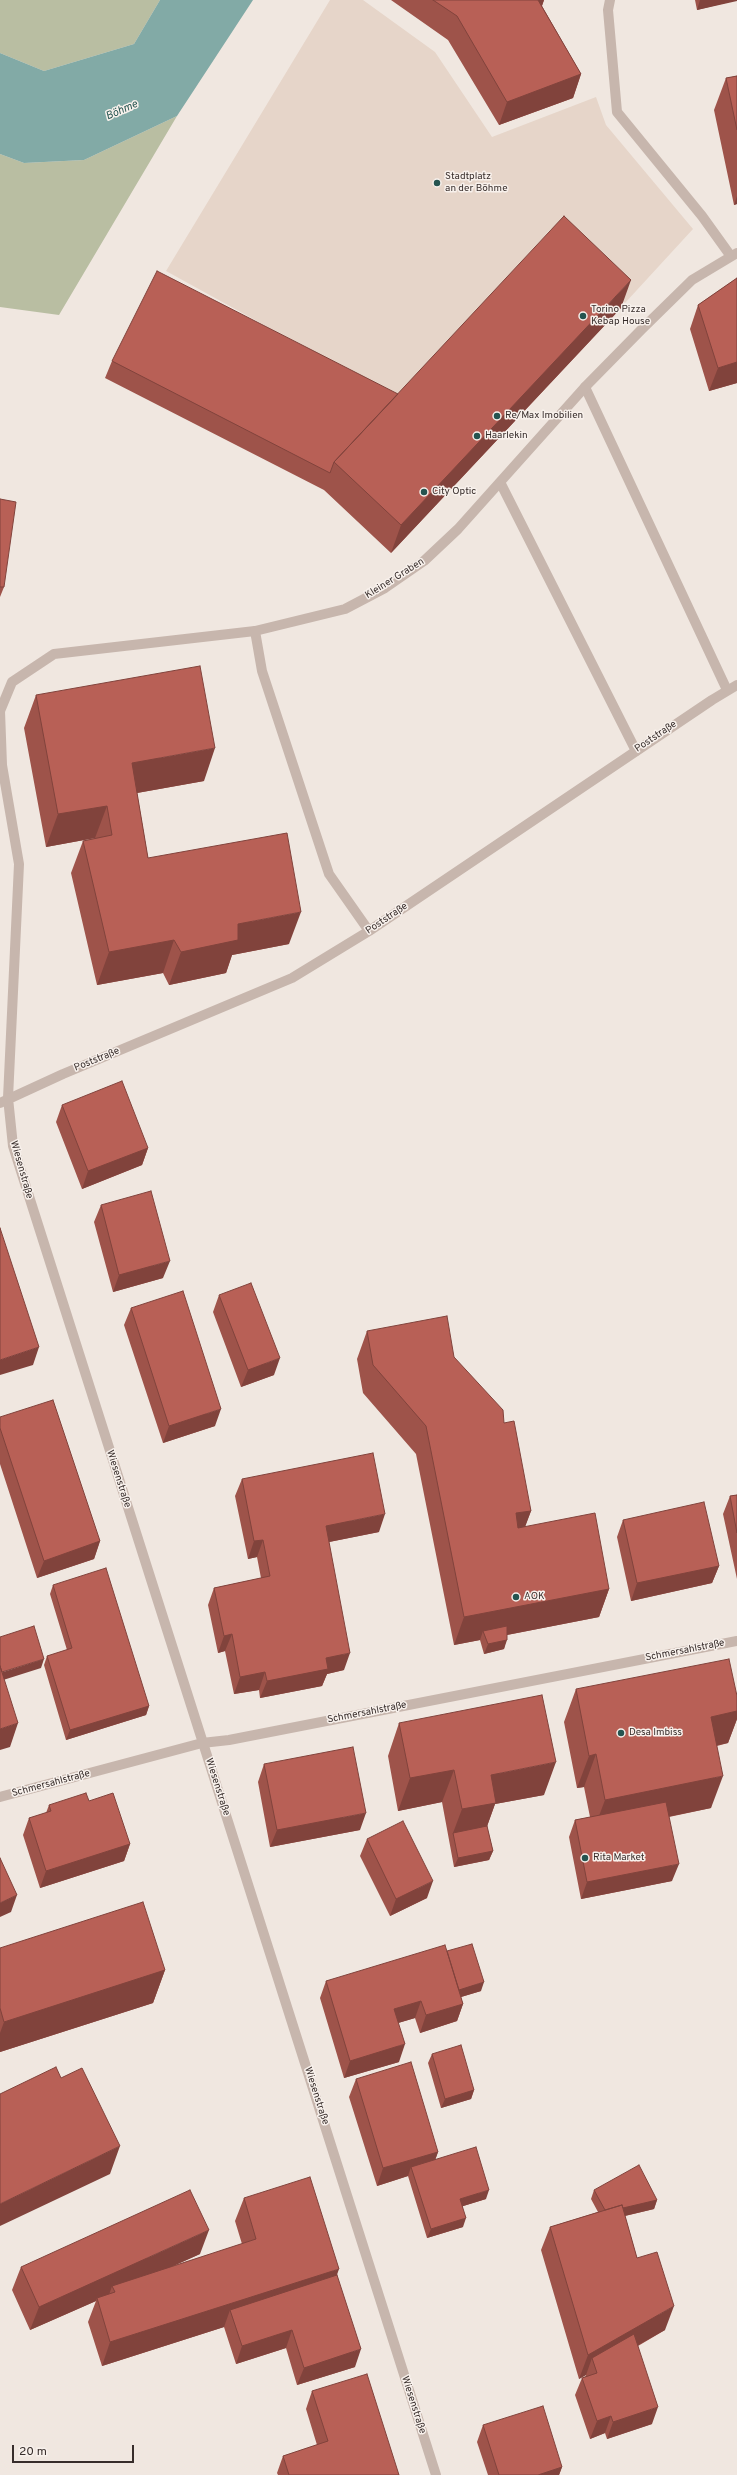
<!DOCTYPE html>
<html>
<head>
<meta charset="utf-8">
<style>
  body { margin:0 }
  #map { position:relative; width:737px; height:2475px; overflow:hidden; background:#f0e7e0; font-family:Overpass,sans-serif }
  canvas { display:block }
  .scale { position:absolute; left:12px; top:2445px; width:122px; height:18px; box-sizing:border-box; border:2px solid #372d2b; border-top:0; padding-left:5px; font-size:12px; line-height:14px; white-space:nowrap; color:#372d2b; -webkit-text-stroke:3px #f8f1ec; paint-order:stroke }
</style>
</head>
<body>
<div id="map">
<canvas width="737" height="2475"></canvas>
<div class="scale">20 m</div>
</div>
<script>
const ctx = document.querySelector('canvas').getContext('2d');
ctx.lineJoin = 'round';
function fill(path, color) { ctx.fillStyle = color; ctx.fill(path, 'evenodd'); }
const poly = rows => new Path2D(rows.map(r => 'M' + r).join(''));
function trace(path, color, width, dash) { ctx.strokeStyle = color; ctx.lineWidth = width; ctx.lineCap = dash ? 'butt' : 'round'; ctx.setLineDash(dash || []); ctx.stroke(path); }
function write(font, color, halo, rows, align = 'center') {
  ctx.font = font + ' Overpass,sans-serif'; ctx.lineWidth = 3; ctx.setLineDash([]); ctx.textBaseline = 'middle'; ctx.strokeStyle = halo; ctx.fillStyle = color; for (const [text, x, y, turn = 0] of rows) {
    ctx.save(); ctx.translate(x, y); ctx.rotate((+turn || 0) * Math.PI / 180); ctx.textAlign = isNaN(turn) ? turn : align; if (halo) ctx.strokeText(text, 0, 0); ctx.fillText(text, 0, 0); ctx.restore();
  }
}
fill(poly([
  [0,0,160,0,134,44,44,71,0,53],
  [177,116,59,315,0,307,0,154,24,163,84,160]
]), '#b9bea2');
fill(poly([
  [330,0,363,0,435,52,492,137,596,97,606,125,693,229,625,303,551,229,397,398,166,271]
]), '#e6d5c9');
fill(poly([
  [160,0,253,0,177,116,84,160,24,163,0,154,0,53,44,71,134,44]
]), '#82aaa6');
trace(poly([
  [610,0,608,10,617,112,702,216,730,255],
  [585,387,727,690],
  [501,484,636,751],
  [8,1098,19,864,2,765,0,711,12,682,54,654,255,631]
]), '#c7b6ad', 10);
trace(poly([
  [369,931,329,874,262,671,255,631,345,609,385,588,424,561,458,529,585,387,642,329,692,280,737,253],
  [8,1098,13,1146,436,2475],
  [0,1103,63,1074,292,978,369,931,712,700,737,685],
  [0,1797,202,1743,229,1740,737,1641]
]), '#c7b6ad', 10);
fill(poly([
  [391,0,544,0,542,6,581,74,573,98,499,125,448,40],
  [695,0,737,0,697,10],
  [737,76,737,204,734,205,714,110,726,78],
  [737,278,737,383,709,391,690,329,698,305],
  [621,308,391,553,324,490,105,378,112,361,398,394],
  [0,499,4,587,0,597],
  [36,695,204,781,137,793,148,858,289,944,232,955,226,973,169,985,163,973,97,985,71,873,83,841,95,838,46,847,24,728],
  [62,1105,148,1148,142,1165,82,1189,56,1122],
  [101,1205,163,1278,113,1292,94,1222],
  [219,1295,274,1375,241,1387,213,1312],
  [131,1308,215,1426,163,1443,124,1325],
  [367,1331,454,1357,504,1423,531,1511,525,1526,609,1589,599,1617,507,1635,504,1649,484,1654,480,1640,454,1645,416,1454,363,1393,357,1359],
  [0,1417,100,1541,94,1559,37,1578,0,1464],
  [242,1479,379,1532,329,1542,344,1670,327,1674,322,1686,260,1698,259,1690,234,1694,225,1651,218,1653,208,1605,214,1588,261,1578,257,1557,248,1559,235,1496],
  [737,1495,737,1579,723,1514,730,1496],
  [623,1520,719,1566,712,1583,631,1601,617,1537],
  [53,1585,149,1706,146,1715,66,1740,44,1665,47,1656,67,1650,50,1594],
  [576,1689,737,1696,737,1719,728,1743,717,1746,711,1808,669,1817,672,1881,581,1899,569,1837,575,1820,590,1817,584,1787,577,1788,564,1722],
  [399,1723,544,1795,495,1804,487,1826,493,1851,489,1860,454,1867,442,1802,398,1811,388,1756],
  [264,1764,360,1830,270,1847,258,1782],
  [89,1801,130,1844,124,1861,40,1888,23,1835,29,1818,46,1813,49,1805],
  [367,1839,427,1898,390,1916,360,1856],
  [0,1948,165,1970,153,2003,0,2052],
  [447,1951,481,1991,461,1997,463,2004,457,2021,420,2033,415,2018,398,2023,399,2062,344,2078,320,1998,326,1981],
  [432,2054,474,2090,471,2099,441,2108,428,2063],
  [356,2079,438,2152,435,2160,486,2199,463,2206,463,2227,427,2238,408,2176,377,2186,349,2097],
  [594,2190,657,2200,654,2209,625,2216,637,2258,665,2330,638,2346,652,2424,607,2439,605,2433,590,2439,575,2395,582,2378,586,2376,586,2375,579,2379,541,2250,550,2227,598,2212,591,2199],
  [244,2198,337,2275,355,2367,297,2385,286,2348,236,2364,224,2327,102,2366,88,2322,96,2301,30,2330,12,2290,21,2267,200,2254,171,2267,242,2244,235,2221],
  [312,2391,399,2475,278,2475,277,2473,283,2456,317,2445,306,2409],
  [483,2425,562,2467,559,2475,488,2475,477,2442]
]), '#9e534a');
fill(poly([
  [534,0,544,0,540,11],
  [700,0,737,0,737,1,697,10],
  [581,74,573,98,499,125,507,102],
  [737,196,737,204,734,205],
  [631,280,621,308,391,553,401,525],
  [737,362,737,383,709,391,718,368],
  [215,748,204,781,120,796,132,763],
  [107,806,95,838,46,847,58,814],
  [301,912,289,944,232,955,226,973,169,985,181,952,238,924],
  [174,940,163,973,97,985,109,952],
  [148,1148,142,1165,82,1189,88,1171],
  [170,1261,163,1278,113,1292,119,1275],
  [39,1347,33,1365,0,1375,0,1360],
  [280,1358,274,1375,241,1387,248,1370],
  [221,1409,215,1426,163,1443,169,1426],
  [531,1511,521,1538,505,1541,516,1513],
  [385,1514,379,1532,319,1544,326,1526],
  [263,1540,257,1557,248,1559,254,1541],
  [100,1541,94,1559,37,1578,44,1561],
  [719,1566,712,1583,631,1601,637,1583],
  [609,1589,599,1617,486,1639,483,1631,480,1640,454,1645,464,1617],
  [232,1634,225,1651,218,1653,224,1636],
  [507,1640,504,1649,484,1654,488,1644],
  [350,1653,344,1670,327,1674,322,1686,260,1698,267,1681,326,1658],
  [44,1659,41,1668,0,1681,0,1673],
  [265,1672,259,1690,234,1694,240,1677],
  [149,1706,146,1715,66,1740,70,1730],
  [737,1711,737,1719,728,1743,699,1749,711,1717],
  [18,1723,10,1747,0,1750,0,1729],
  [596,1754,584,1787,577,1788,589,1756],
  [556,1762,544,1795,495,1804,484,1835,453,1833,462,1809,491,1775],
  [454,1770,442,1802,398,1811,410,1778],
  [723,1776,711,1808,593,1832,605,1800],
  [366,1813,360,1830,270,1847,277,1830],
  [130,1844,124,1861,40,1888,46,1871],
  [493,1851,489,1860,454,1867,458,1858],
  [679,1864,672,1881,581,1899,587,1882],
  [433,1881,427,1898,390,1916,396,1899],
  [17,1895,11,1912,0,1917,0,1903],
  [165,1970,153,2003,0,2052,0,2033,4,2022],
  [484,1982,481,1991,451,2000,454,1991],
  [421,2001,415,2018,388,2026,394,2009],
  [463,2004,457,2021,420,2033,426,2015],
  [405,2044,399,2062,344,2078,350,2061],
  [474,2090,471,2099,441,2108,445,2099],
  [120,2146,110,2174,0,2226,0,2204],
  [438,2152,432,2169,411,2167,408,2176,377,2186,383,2168],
  [489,2190,486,2199,457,2208,460,2199],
  [657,2200,654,2209,603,2221,606,2212],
  [466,2218,463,2227,427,2238,431,2229],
  [209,2230,200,2254,115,2292,112,2286,109,2295,97,2298,96,2301,30,2330,39,2307],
  [339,2269,331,2292,230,2310,224,2327,102,2366,110,2342],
  [674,2306,665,2330,596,2369,592,2358,586,2375,579,2379,588,2355],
  [292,2330,286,2348,236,2364,242,2346],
  [361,2349,355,2367,297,2385,304,2368],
  [658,2407,652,2424,607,2439,613,2422],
  [611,2416,605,2433,590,2439,597,2421],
  [562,2467,559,2475,538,2475]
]), '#81433c');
const building = poly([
  [433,0,538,0,581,74,507,102,457,16,433,0],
  [737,76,737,130,726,78,737,76],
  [564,216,631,280,401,525,334,462,564,216],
  [157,271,398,394,334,462,330,473,112,361,157,271],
  [737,278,737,362,718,368,698,305,737,278],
  [0,499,16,502,4,587,0,587,0,499],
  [200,666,215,748,132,763,148,858,287,833,301,912,238,924,238,940,181,952,174,940,109,952,83,841,112,835,107,806,58,814,36,695,200,666],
  [122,1081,148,1148,88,1171,62,1105,122,1081],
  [151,1191,170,1261,119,1275,101,1205,151,1191],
  [0,1228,39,1347,0,1360,0,1228],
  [251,1283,280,1358,248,1370,219,1295,251,1283],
  [183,1291,221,1409,169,1426,131,1308,183,1291],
  [447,1316,454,1357,503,1410,504,1423,514,1421,531,1511,516,1513,518,1528,595,1513,609,1589,464,1617,426,1426,373,1365,367,1331,447,1316],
  [53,1400,100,1541,44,1561,0,1428,0,1417,53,1400],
  [373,1453,385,1514,326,1526,350,1653,326,1658,328,1669,267,1681,265,1672,240,1677,232,1634,224,1636,214,1588,270,1576,263,1540,254,1541,242,1479,373,1453],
  [737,1495,737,1533,730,1496,737,1495],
  [704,1502,719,1566,637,1583,623,1520,704,1502],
  [106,1568,149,1706,70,1730,47,1656,72,1648,53,1585,106,1568],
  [34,1626,44,1659,2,1672,0,1666,0,1637,34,1626],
  [507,1626,507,1640,488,1644,483,1631,507,1626],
  [729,1659,737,1696,737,1711,711,1717,723,1776,605,1800,596,1754,589,1756,576,1689,729,1659],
  [0,1666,18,1723,0,1729,0,1666],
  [542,1695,556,1762,491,1775,496,1803,462,1809,454,1770,410,1778,399,1723,542,1695],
  [353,1747,366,1813,277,1830,264,1764,353,1747],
  [86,1793,89,1801,113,1793,130,1844,46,1871,29,1818,51,1811,49,1805,86,1793],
  [666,1802,679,1864,587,1882,575,1820,666,1802],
  [403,1821,433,1881,396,1899,367,1839,403,1821],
  [487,1826,493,1851,458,1858,453,1833,487,1826],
  [0,1858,17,1895,0,1903,0,1858],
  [143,1902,165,1970,4,2022,0,2008,0,1948,143,1902],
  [472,1944,484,1982,459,1990,447,1951,472,1944],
  [445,1945,463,2004,426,2015,421,2001,394,2009,405,2044,350,2061,326,1981,445,1945],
  [461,2045,474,2090,445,2099,432,2054,461,2045],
  [411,2062,438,2152,383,2168,356,2079,411,2062],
  [56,2067,61,2078,82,2068,120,2146,0,2204,0,2094,56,2067],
  [476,2147,489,2190,460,2199,466,2218,431,2229,411,2167,476,2147],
  [639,2165,657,2200,623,2208,622,2205,605,2210,594,2190,639,2165],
  [310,2177,339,2269,110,2342,97,2298,115,2292,112,2286,256,2239,244,2198,310,2177],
  [190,2190,209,2230,39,2307,21,2267,190,2190],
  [622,2205,637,2258,657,2252,674,2306,588,2355,550,2227,622,2205],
  [337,2275,361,2349,304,2368,292,2330,242,2346,230,2310,337,2275],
  [634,2334,658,2407,613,2422,611,2416,597,2421,582,2378,597,2373,592,2358,634,2334],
  [367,2374,399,2475,289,2475,283,2456,328,2441,312,2391,367,2374],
  [543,2406,562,2467,538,2475,499,2475,483,2425,543,2406]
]);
fill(building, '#b86056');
trace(building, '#81433c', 1);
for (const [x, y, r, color] of [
  [437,183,4,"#255450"],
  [583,316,4,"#255450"],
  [497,416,4,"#255450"],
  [477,436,4,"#255450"],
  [424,492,4,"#255450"],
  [516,1597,4,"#255450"],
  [621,1733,4,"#255450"],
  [585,1858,4,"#255450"]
]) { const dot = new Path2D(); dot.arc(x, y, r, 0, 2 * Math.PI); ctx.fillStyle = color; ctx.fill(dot); trace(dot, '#f8f1ec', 1.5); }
write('10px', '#372d2b', '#f8f1ec', [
  ["Stadtplatz",445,177],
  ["an der Böhme",445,189],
  ["Torino Pizza",591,310],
  ["Kebap House",591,322],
  ["Re/Max Imobilien",505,416],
  ["Haarlekin",485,436],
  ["City Optic",432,492],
  ["AOK",524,1597],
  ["Desa Imbiss",629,1733],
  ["Rita Market",593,1858]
], 'left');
write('10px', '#372d2b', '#f8f1ec', [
  ["Kleiner Graben",395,579,-32],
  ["Poststraße",656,737,-34],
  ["Poststraße",387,919,-34],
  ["Poststraße",97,1060,-22],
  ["Wiesenstraße",21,1170,74],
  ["Wiesenstraße",118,1479,72],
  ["Schmersahlstraße",685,1651,-11],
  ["Schmersahlstraße",367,1713,-11],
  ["Schmersahlstraße",51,1784,-15],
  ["Wiesenstraße",217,1787,72],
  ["Wiesenstraße",316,2096,72],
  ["Wiesenstraße",413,2405,72]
]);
write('italic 11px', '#255450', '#f8f1ec', [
  ["Böhme",122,111,-24]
]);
</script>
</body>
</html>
